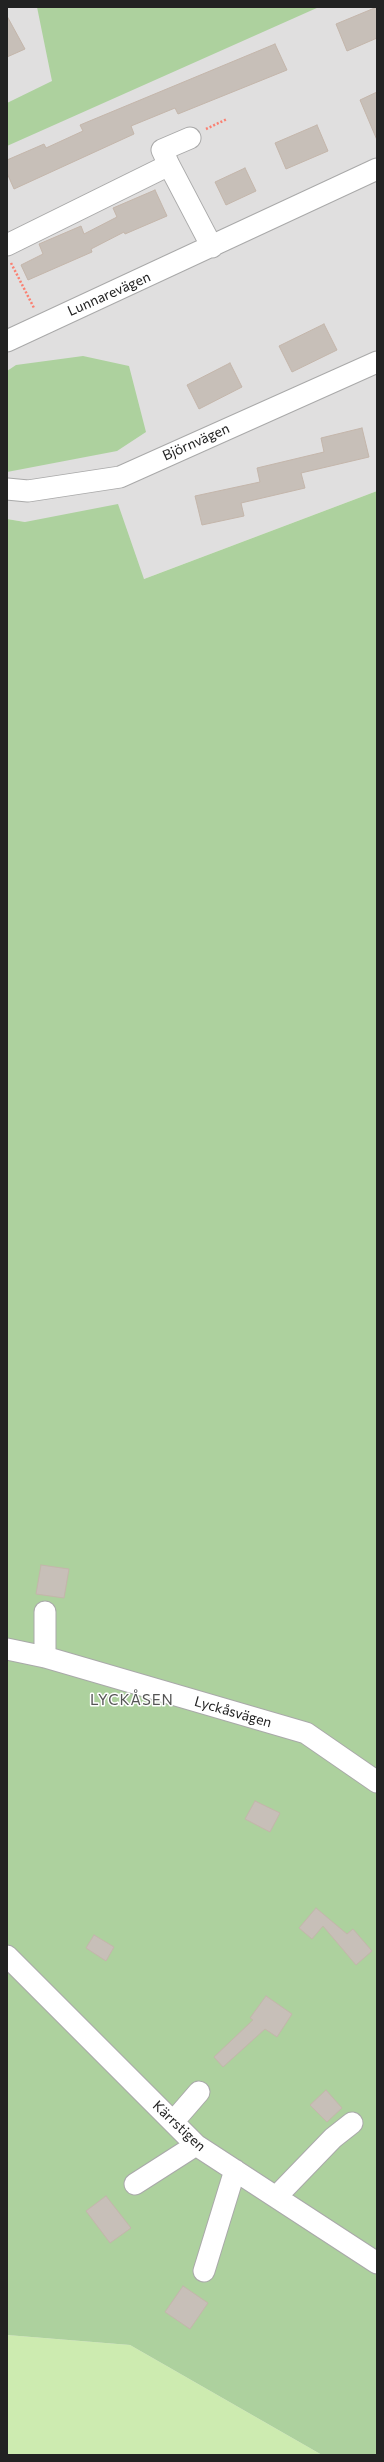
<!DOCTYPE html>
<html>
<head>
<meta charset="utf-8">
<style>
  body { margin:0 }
  #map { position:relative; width:384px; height:2462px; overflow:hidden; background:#f2efe9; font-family:Commissioner,sans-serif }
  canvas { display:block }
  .frame { position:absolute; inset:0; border:8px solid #222; pointer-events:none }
</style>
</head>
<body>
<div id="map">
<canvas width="384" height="2462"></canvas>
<div class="frame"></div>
</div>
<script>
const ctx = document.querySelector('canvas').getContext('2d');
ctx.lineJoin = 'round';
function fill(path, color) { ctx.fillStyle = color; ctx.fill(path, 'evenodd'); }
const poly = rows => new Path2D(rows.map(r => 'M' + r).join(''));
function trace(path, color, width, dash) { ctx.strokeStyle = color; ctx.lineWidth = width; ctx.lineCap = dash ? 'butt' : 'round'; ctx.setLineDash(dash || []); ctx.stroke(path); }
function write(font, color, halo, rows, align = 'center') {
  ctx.font = font + ' Commissioner,sans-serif'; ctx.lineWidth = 3; ctx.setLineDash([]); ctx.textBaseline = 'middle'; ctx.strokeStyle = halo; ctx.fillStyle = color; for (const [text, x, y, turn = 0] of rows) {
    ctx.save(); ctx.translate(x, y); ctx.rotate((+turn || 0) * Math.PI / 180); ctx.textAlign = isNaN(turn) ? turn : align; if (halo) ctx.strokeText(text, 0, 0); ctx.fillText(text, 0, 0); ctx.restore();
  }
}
fill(poly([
  [7,7,377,7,377,491,144,579,25,522,7,519]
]), '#e0dfdf');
fill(poly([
  [7,2335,130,2345,322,2455,7,2455]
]), '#cdebb0');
fill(poly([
  [37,7,319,7,7,146,7,103,52,81],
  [83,356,129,366,146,432,117,451,7,472,7,371,16,365],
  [377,491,377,2455,322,2455,130,2345,7,2335,7,519,25,522,118,504,144,579]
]), '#add19e');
const building = poly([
  [377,7,377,38,347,51,336,24,377,7],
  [7,16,25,49,7,57,7,16],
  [275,44,287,70,178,114,175,108,131,126,134,134,14,189,7,173,7,160,44,144,46,148,83,131,80,125,275,44],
  [377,92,377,140,360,100,377,92],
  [317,125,328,151,286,169,275,143,317,125],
  [245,168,256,191,226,205,215,182,245,168],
  [155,190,167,216,125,234,124,232,91,249,92,252,28,280,21,265,43,254,39,244,81,226,84,234,117,217,113,208,155,190],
  [324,324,337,350,292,372,279,346,324,324],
  [230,363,242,387,199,409,187,385,230,363],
  [362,428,369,457,301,473,305,488,241,503,244,516,202,525,195,496,260,482,257,468,324,452,321,438,362,428],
  [41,1565,69,1569,64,1598,36,1594,41,1565],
  [255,1801,280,1813,270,1832,245,1819,255,1801],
  [316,1908,347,1934,353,1929,372,1951,356,1965,323,1926,312,1939,299,1928,316,1908],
  [94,1935,114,1947,106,1961,86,1948,94,1935],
  [266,1996,292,2014,277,2037,265,2029,223,2067,214,2057,253,2020,250,2018,266,1996],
  [326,2090,342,2108,327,2122,310,2105,326,2090],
  [106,2196,131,2228,110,2243,86,2211,106,2196],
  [183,2286,208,2303,190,2329,165,2312,183,2286]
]);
fill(building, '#c7bfb8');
trace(building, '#c4b6ab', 1);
const minor = poly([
  [169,165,162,150,190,138],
  [7,245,169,165,212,247],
  [7,341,377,169],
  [7,489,28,491,120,477,377,362],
  [7,1649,45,1657,306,1733,377,1782],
  [45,1657,45,1612],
  [7,1956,196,2145,377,2263],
  [173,2122,199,2092],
  [135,2184,196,2145],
  [276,2197,333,2138,352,2123],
  [204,2271,235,2170]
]);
trace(minor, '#a9a9a9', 23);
trace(poly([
  [206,129,227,119],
  [11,263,34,308]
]), '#fa8072', 2.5, [2, 2]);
trace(minor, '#fff', 21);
write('14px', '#222', '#fff', [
  ["Lunnarevägen",109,294,-24],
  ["Björnvägen",196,442,-24],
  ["Lyckåsvägen",233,1712,16],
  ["Kärrstigen",179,2126,43]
]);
ctx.letterSpacing = '1px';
write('15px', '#555', '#fff', [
  ["LYCKÅSEN",132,1700]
]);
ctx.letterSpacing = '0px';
</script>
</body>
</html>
